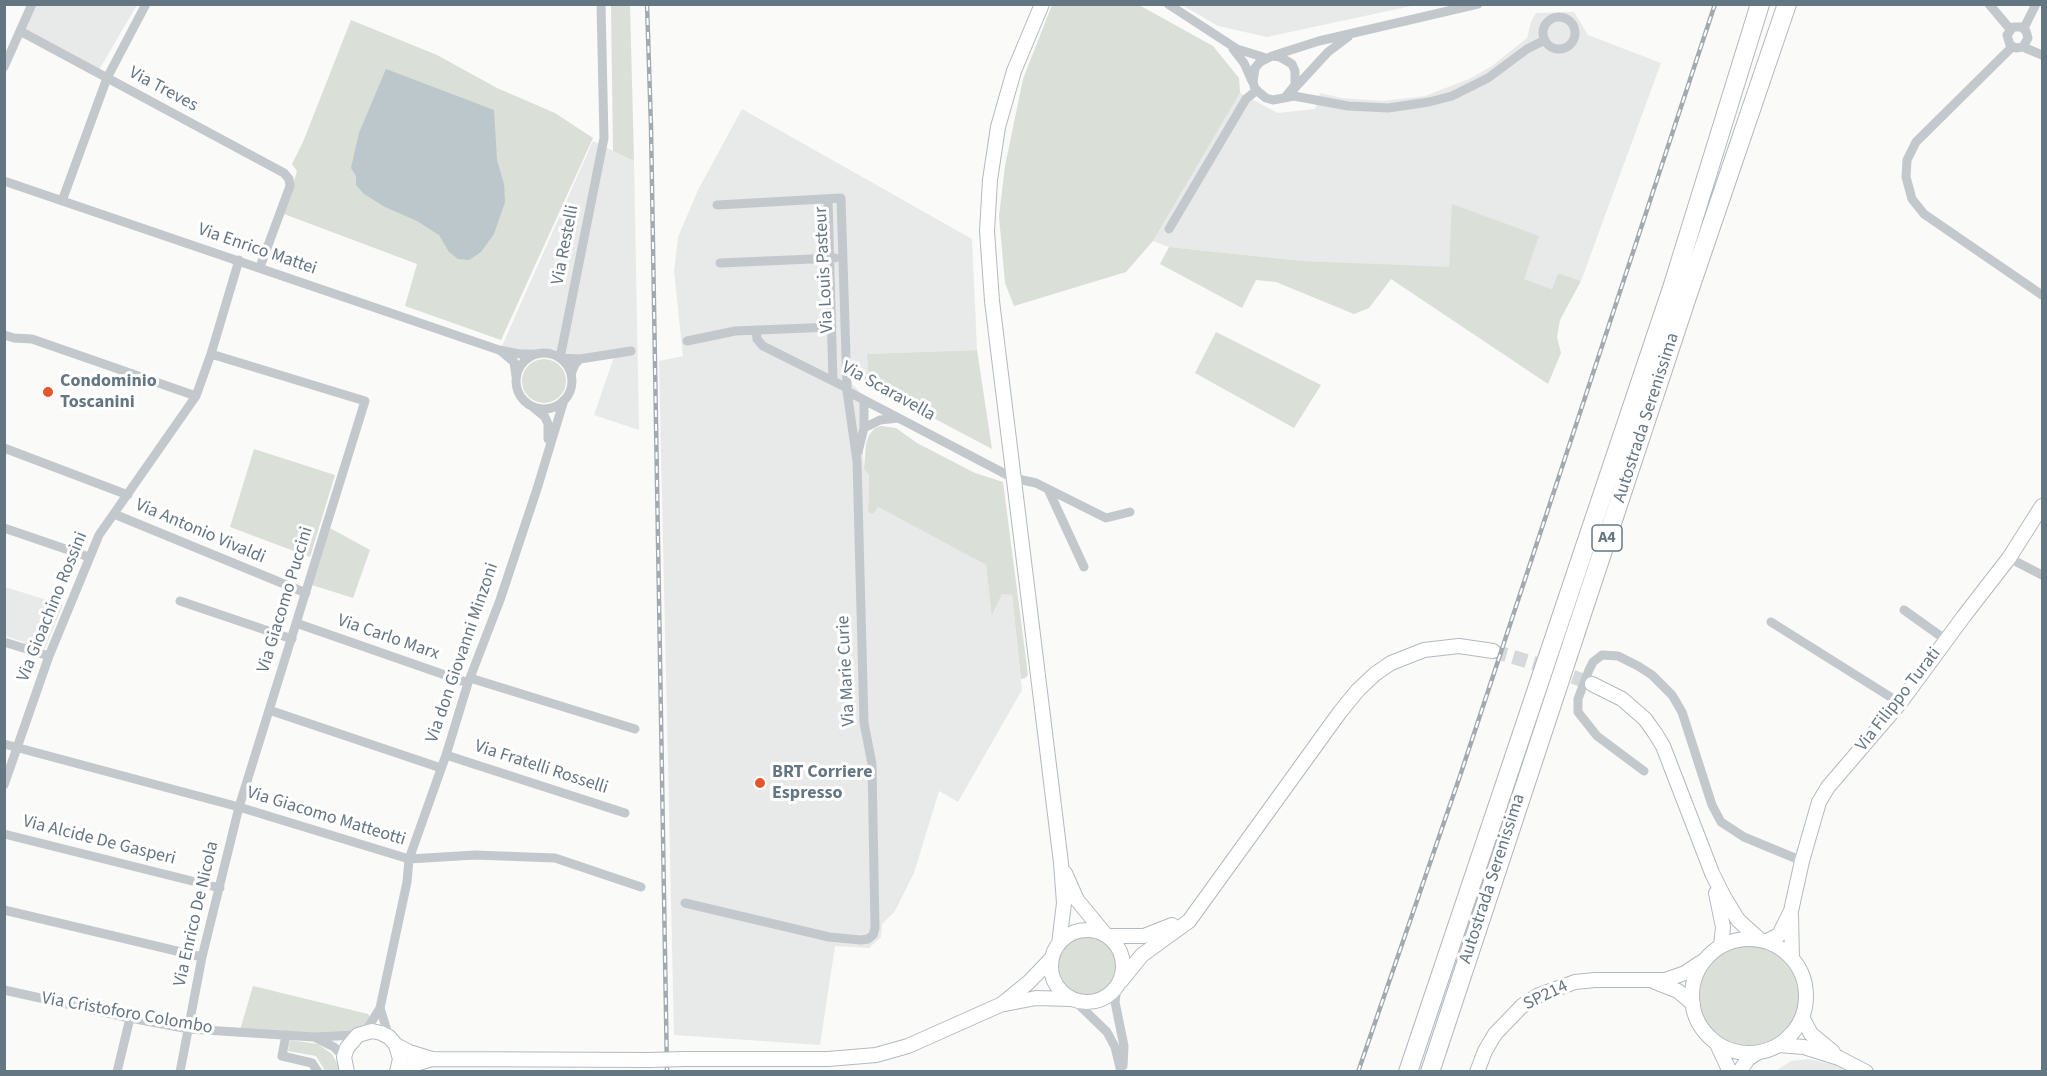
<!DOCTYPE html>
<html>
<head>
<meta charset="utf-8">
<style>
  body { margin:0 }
  #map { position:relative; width:2047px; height:1076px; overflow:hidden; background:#fafaf8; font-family:"Source Sans 3",sans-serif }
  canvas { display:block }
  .frame { position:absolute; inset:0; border:6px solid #657683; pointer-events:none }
</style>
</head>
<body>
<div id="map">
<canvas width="2047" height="1076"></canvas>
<div class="frame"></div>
</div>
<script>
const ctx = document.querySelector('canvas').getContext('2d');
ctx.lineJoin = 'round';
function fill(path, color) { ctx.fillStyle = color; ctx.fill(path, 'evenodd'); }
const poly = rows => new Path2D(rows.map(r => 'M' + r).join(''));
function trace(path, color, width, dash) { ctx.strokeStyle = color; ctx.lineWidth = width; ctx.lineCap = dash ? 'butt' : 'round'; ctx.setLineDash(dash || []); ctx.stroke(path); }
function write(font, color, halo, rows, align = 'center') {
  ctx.font = font + ' "Source Sans 3",sans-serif'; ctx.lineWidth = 6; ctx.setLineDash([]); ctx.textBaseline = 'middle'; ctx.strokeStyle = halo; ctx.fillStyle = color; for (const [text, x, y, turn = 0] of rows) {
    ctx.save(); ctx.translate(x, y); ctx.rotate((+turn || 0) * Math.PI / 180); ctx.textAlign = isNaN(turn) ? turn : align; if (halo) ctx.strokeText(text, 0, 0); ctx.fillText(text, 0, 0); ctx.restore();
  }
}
fill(poly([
  [36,5,137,5,99,70,25,29],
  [1182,5,1416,5,1267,37,1218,26],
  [1574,12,1588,35,1661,63,1581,281,1558,273,1552,289,1523,279,1453,204,1449,268,1303,261,1169,247,1153,241,1240,93,1278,113,1315,109,1320,93,1342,98,1382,101,1425,96,1469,79,1492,66,1527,38,1531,22,1536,13],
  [742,109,972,239,977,350,867,354,868,373,850,374,852,384,859,391,864,469,869,475,868,512,878,507,986,565,993,615,1002,594,1012,595,1022,690,958,802,939,791,914,873,895,911,882,924,881,937,869,948,835,946,820,1045,674,1035,659,361,683,356,674,271,678,237,698,190],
  [593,141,634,161,639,430,594,415,616,351,580,356,564,355,553,349,522,350,502,346],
  [5,587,63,605,45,649,5,636],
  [1809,1059,1835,1065,1848,1071,1776,1071,1791,1061]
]), '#e8e9e9');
fill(poly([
  [611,5,630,5,634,161,613,151],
  [1052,5,1139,5,1213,46,1239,78,1240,93,1153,241,1126,272,1014,306,1005,283,999,216,1005,166,1023,79],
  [351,20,437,55,497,88,555,113,593,138,501,340,405,306,417,264,284,214,297,171,292,164,303,142],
  [1452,204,1539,236,1524,279,1552,289,1558,273,1581,281,1560,320,1557,337,1561,353,1548,384,1391,279,1369,308,1354,314,1276,282,1256,280,1242,308,1160,264,1169,247,1303,261,1449,267],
  [1216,332,1321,385,1294,428,1195,373],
  [977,350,992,449,850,374,868,373,867,354],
  '522 381a22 22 0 1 1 44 0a22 22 0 1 1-44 0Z',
  [881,426,896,428,917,443,975,473,1003,482,1028,675,1025,678,1021,679,1012,595,1002,594,992,616,986,565,878,507,873,514,868,512,869,475,864,469,866,444,869,435,875,428],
  [254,449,335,475,310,557,230,527],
  [330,528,370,550,353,598,312,585],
  '1056 967a31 31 0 1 1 62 0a31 31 0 1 1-62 0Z',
  '1699 996a50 50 0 1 1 100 0a50 50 0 1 1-100 0Z',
  [253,986,368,1014,370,1017,366,1027,341,1035,240,1030],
  [290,1040,318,1044,332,1054,341,1071,325,1071,316,1056,288,1051]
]), '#dadfd7');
fill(poly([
  [386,69,494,110,497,160,504,184,505,202,494,234,481,252,469,260,458,259,449,252,439,235,417,221,385,207,364,194,356,185,356,176,351,168,359,133]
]), '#bbc7cb');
trace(poly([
  [1493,651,1547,667,1592,684]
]), '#d5d9db', 14, [14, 7]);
const secondary = poly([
  [1042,4,1014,71,998,127,990,180,987,231,992,301,1061,863,1064,903,1059,944],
  [1592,684,1622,699,1645,719,1655,733,1663,746,1712,873,1724,897,1738,920,1759,939],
  [1065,873,1077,900,1105,934],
  [1716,893,1723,927,1721,945],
  [1791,915,1792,958],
  '1051 966a36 36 0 1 1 72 0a36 36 0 1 1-72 0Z',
  [1108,936,1144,936,1172,925],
  '1692 996a57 57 0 1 1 114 0a57 57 0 1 1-114 0Z',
  [1767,941,1779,935,1791,911,1802,861,1819,802,1828,787,1900,703,1964,616,2009,558,2042,506],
  [1121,981,1142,955,1189,921,1340,712,1358,690,1375,674,1391,663,1424,650,1459,646,1493,651],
  [1655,982,1678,991,1693,1004],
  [1002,1004,1029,982,1051,959],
  [1802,1017,1811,1034,1833,1052],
  [1717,1044,1730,1072],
  [396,1045,409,1052,432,1059],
  [1778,1045,1804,1047,1839,1058,1866,1072],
  [685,1059,828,1059,876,1055,908,1046,1000,1005,1036,998,1071,999],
  [347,1072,344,1057,347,1048,358,1035,372,1031,381,1033,389,1037,396,1045,400,1059,397,1072],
  [399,1072,409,1066,432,1059,649,1060],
  [1477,1072,1485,1051,1495,1034,1522,1006,1539,995,1575,982,1595,980,1665,980,1685,973,1700,963],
  [1739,1072,1748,1059,1757,1053]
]);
const highway = poly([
  [1408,1072,1673,285,1760,4],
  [1430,1072,1688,294,1787,4]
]);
trace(secondary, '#b3babf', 16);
trace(highway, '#b4b9bd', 20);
trace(poly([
  [1168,4,1237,49,1266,58],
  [1989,4,2010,29],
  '1543 33a16 16 0 1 1 32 0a16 16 0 1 1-32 0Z',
  [2024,28,2036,4],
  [20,31,284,173,289,179,290,186,260,267],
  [2012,47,1916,142,1907,160,1906,177,1912,199,1924,214,2042,295],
  [2023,47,2028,38,2026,31,2021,27,2013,27,2007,35,2010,45,2016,48,2023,47,2042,55],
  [1233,49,1244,63,1252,81],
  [1275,55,1319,41,1478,4],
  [4,67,32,4],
  [1293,90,1328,52,1348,37],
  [1286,96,1295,85,1295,71,1292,64,1280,57,1272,56,1260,62,1255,68,1253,82,1255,89,1266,98,1273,100,1294,96,1348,106,1388,108,1429,102,1452,96,1488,78,1527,49,1545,40],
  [4,181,499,350,520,354,535,354],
  [828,199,833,381],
  [62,201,107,78,146,4],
  [717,205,841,198,847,388],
  [1169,229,1246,99,1257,90],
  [720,263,835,258],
  [756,330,757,339,763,346,847,388,847,391,1013,478,1036,483,1106,518,1130,512],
  [4,335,14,338,32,339,196,396],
  [687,341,735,331,832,327],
  [501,351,514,362,516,376],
  '516 381a28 28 0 1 1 56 0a28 28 0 1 1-56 0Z',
  [580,359,631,351],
  [571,374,575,364,580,359,560,358,604,138,601,4],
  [864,400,864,428],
  [534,408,545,417,548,424,548,439],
  [4,448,128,495],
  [858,452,864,428,880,420,898,418],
  [1048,489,1084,567],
  [114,514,306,593],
  [4,528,89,557],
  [2009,558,2042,575],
  [180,601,292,639],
  [1904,610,1946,640],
  [1771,622,1900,703],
  [296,623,468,683],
  [4,642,49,656],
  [470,678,635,729],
  [269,710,441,768],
  [4,744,239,807,409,859,475,855,555,858,641,887],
  [446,755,625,813],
  [1644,771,1597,736,1578,712,1578,699,1589,670,1593,662,1602,655,1618,656,1638,666,1652,675,1672,695,1682,712,1712,805,1721,822,1744,837,1802,861],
  [4,785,49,656,99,535,196,396,211,354,239,260],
  [4,834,220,888],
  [685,903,829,937,861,940,868,939,873,935,875,928,872,764,864,723,857,461,847,391],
  [4,910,202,957],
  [1117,988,1115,1002,1124,1046,1123,1066],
  [4,990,130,1018,189,1029,314,1037,358,1035],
  [1075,1001,1107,1032,1115,1047,1121,1072],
  [380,1008,389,1037],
  [362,1033,369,1026,380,1008,407,882,409,859,446,755,468,683,500,600,537,489,564,400],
  [286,1035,282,1056,312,1063,318,1072],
  [316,1038,334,1047,344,1057],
  [117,1072,130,1018],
  [180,1072,202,957,239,807,365,401,211,354]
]), '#c3c8cc', 9);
trace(secondary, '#fff', 14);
trace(highway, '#fff', 18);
const rail = poly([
  [647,4,651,127,667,1072],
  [1358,1072,1461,773,1715,4]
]);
trace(rail, '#a2aab0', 4.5);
trace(rail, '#fff', 2, [7]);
const secondaryBridge = poly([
  [649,1060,685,1059]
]);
trace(secondaryBridge, '#b3babf', 16, []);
trace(secondaryBridge, '#fff', 14);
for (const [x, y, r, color] of [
  [48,392,6,"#e4572e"],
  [760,783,6,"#e4572e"]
]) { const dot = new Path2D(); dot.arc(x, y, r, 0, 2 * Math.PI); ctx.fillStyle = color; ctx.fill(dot); trace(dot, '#fff', 2); }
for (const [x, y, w] of [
  [1607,538,30]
]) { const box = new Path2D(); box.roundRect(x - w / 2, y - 13, w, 26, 4.5); ctx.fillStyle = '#fff'; ctx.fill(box); trace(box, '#657683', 1.5); }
write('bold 16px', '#657683', null, [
  ["A4",1607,538]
]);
write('18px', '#657683', '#fff', [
  ["Via Treves",163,90,28],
  ["Via Restelli",566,245,-79],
  ["Via Enrico Mattei",257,250,19],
  ["Via Louis Pasteur",825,270,-93],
  ["Via Scaravella",888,392,29],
  ["Autostrada Serenissima",1647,418,-72],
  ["Via Antonio Vivaldi",200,532,23],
  ["Via Giacomo Puccini",286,600,-73],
  ["Via Gioachino Rossini",53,607,-68],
  ["Via Carlo Marx",388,638,19],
  ["Via don Giovanni Minzoni",463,653,-71],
  ["Via Marie Curie",847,671,-93],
  ["Via Filippo Turati",1899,700,-52],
  ["Via Fratelli Rosselli",541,768,18],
  ["Via Giacomo Matteotti",326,817,17],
  ["Via Alcide De Gasperi",99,841,14],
  ["Autostrada Serenissima",1493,879,-72],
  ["Via Enrico De Nicola",197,914,-77],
  ["SP214",1546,996,-26],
  ["Via Cristoforo Colombo",127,1014,10]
]);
write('bold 18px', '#657683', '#fff', [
  ["Condominio",60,382],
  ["Toscanini",60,403],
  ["BRT Corriere",772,773],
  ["Espresso",772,794]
], 'left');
</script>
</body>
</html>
